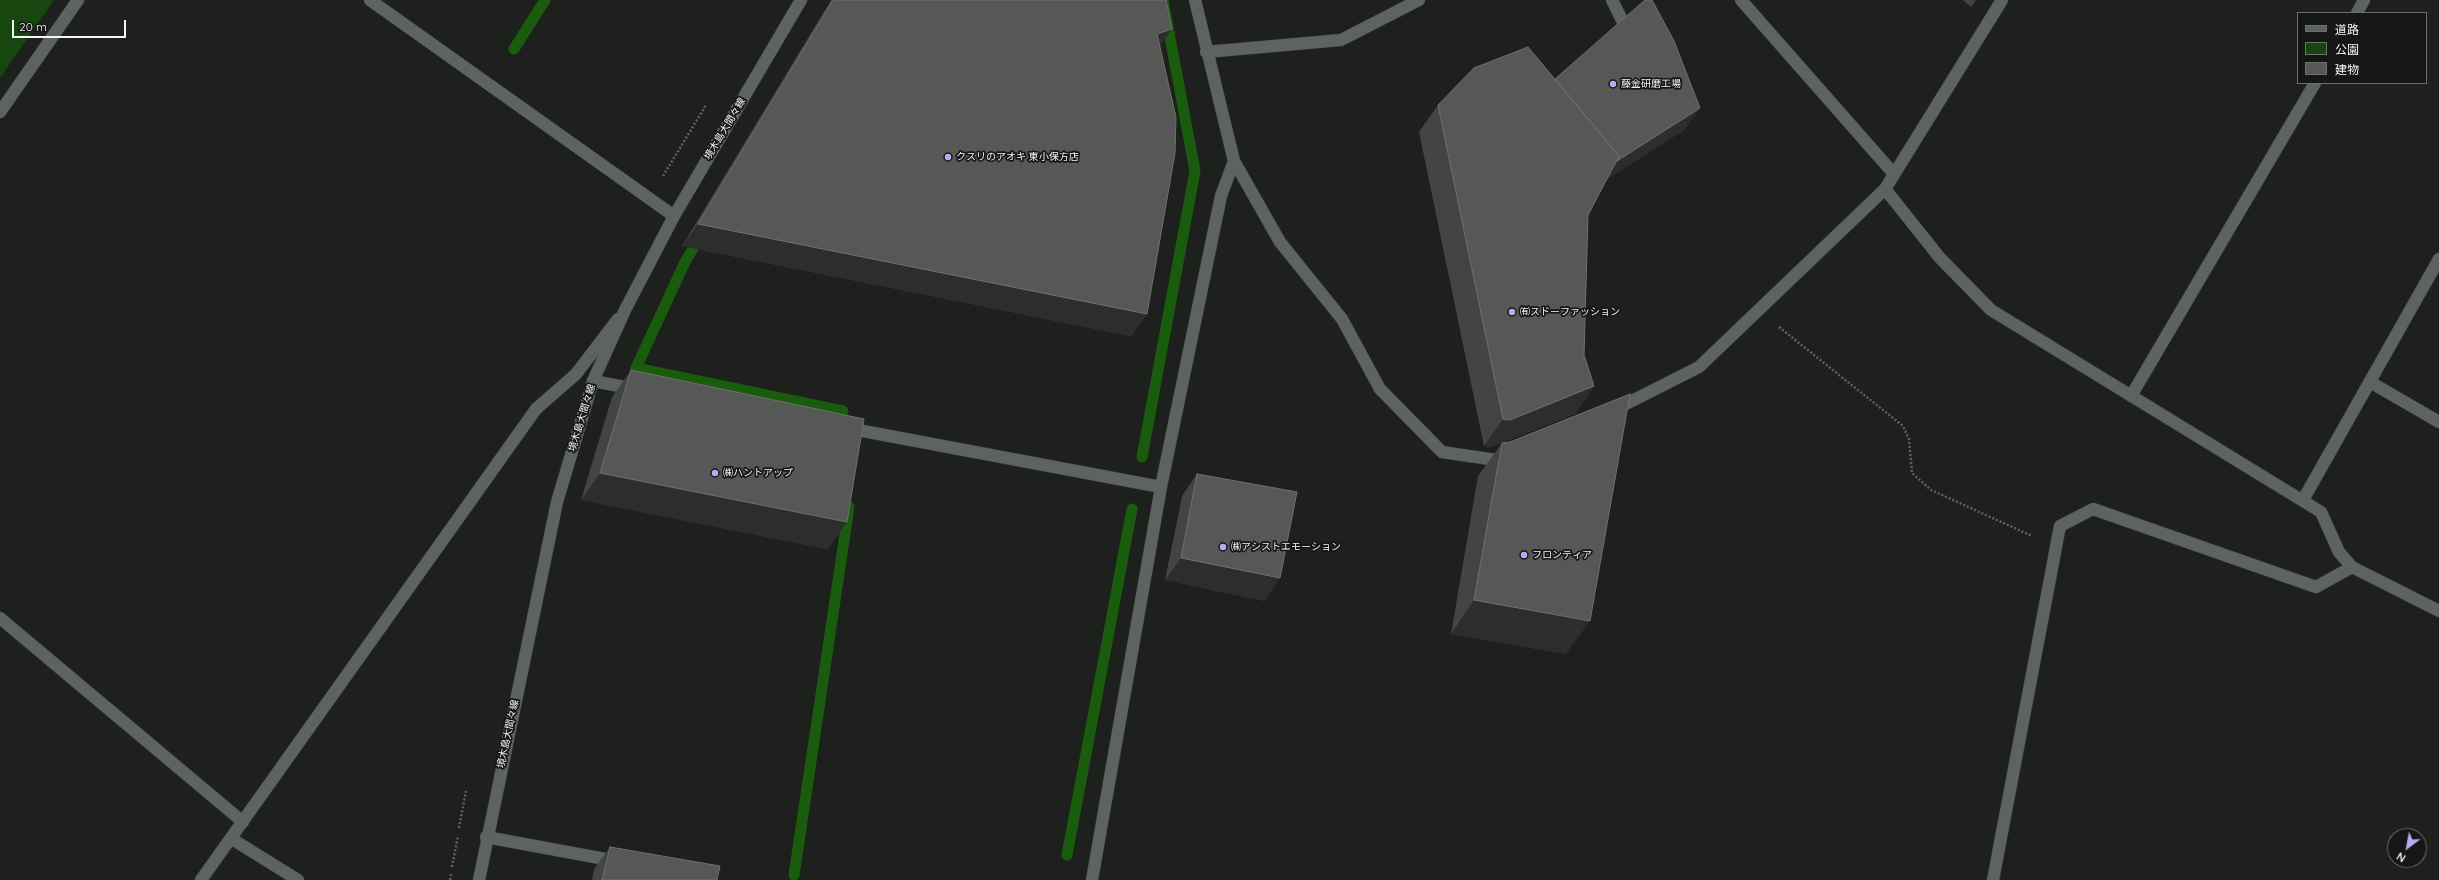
<!DOCTYPE html>
<html>
<head>
<meta charset="utf-8">
<style>
  body { margin:0 }
  #map { position:relative; width:2439px; height:880px; overflow:hidden; background:#1d201c; font-family:Quicksand,"Noto Sans JP",sans-serif }
  canvas { display:block }
  .legend { position:absolute; left:2297px; top:12px; width:130px; height:72px; box-sizing:border-box; background:#141713; border:1px solid #6d706d; margin:0; padding:5px 7px; list-style:none; font-size:12px; color:#f3f6f3 }
  .legend li { display:flex; align-items:center; gap:8px; height:20px }
  .legend b { width:20px; border:1px solid #6d706d }
  .north { position:absolute; left:2387px; top:828px; width:40px; height:40px; box-sizing:border-box; background:#141713; border:1px solid #6d706d; border-radius:50%; rotate:212deg; font-size:11px; font-weight:700; line-height:16px; text-align:center; color:#f3f6f3 }
  .north::after { content:''; display:block; margin:auto; width:14px; height:18px; background:#b7abf8; clip-path:polygon(50% 0,100% 100%,50% 72%,0 100%) }
  .scale { position:absolute; left:12px; top:20px; width:114px; height:18px; box-sizing:border-box; border:2px solid #f3f6f3; border-top:0; padding-left:5px; font-size:12px; line-height:14px; white-space:nowrap; color:#f3f6f3; -webkit-text-stroke:3px #141713; paint-order:stroke }
</style>
</head>
<body>
<div id="map">
<canvas width="2439" height="880"></canvas>
<ul class="legend">
<li><b style="height:5px;background:#5f635f"></b>道路</li>
<li><b style="height:11px;background:#17470f"></b>公園</li>
<li><b style="height:11px;background:#555854"></b>建物</li>
</ul>
<div class="north">N</div>
<div class="scale">20 m</div>
</div>
<script>
const ctx = document.querySelector('canvas').getContext('2d');
ctx.lineJoin = 'round';
function fill(path, color) { ctx.fillStyle = color; ctx.fill(path, 'evenodd'); }
const poly = rows => new Path2D(rows.map(r => 'M' + r).join(''));
function trace(path, color, width, dash) { ctx.strokeStyle = color; ctx.lineWidth = width; ctx.lineCap = dash ? 'butt' : 'round'; ctx.setLineDash(dash || []); ctx.stroke(path); }
function write(font, color, halo, rows, align = 'center') {
  ctx.font = font + ' Quicksand,"Noto Sans JP",sans-serif'; ctx.lineWidth = 3.5; ctx.setLineDash([]); ctx.textBaseline = 'middle'; ctx.strokeStyle = halo; ctx.fillStyle = color; for (const [text, x, y, turn = 0] of rows) {
    ctx.save(); ctx.translate(x, y); ctx.rotate((+turn || 0) * Math.PI / 180); ctx.textAlign = isNaN(turn) ? turn : align; if (halo) ctx.strokeText(text, 0, 0); ctx.fillText(text, 0, 0); ctx.restore();
  }
}
fill(poly([
  [0,0,54,0,0,78]
]), '#17470f');
trace(poly([
  [514,49,545,0],
  [700,237,685,262,636,368,843,411],
  [1142,457,1195,171,1163,0],
  [1067,855,1132,509],
  [794,875,849,507]
]), '#1a5c0d', 11);
const street = poly([
  [370,0,674,216],
  [1612,0,1623,22],
  [1741,0,1894,174],
  [2357,13,2364,0],
  [1206,52,1341,40,1419,0],
  [0,112,78,0],
  [1234,161,1280,242,1342,319,1380,389,1442,452,1503,461,1507,459],
  [1885,189,1940,258,1991,310,2321,512,2339,552,2352,567,2439,611],
  [593,381,635,389],
  [2370,382,2439,422],
  [2131,396,2315,83],
  [1614,410,1699,367,1885,189,2002,0],
  [847,428,1161,487],
  [2303,500,2439,259],
  [0,618,243,822],
  [486,837,616,861],
  [232,839,298,880],
  [201,880,536,409,576,374,618,319],
  [1092,880,1161,487,1221,196,1234,161,1195,0],
  [1993,880,2060,526,2093,509,2316,587,2352,567]
]);
const secondary = poly([
  [479,880,557,502,593,381,625,310,674,216,801,0]
]);
trace(street, '#3b3e3b', 13);
trace(secondary, '#3b3e3b', 13);
trace(poly([
  [663,176,706,105],
  [1779,327,1903,426,1909,439,1912,473,1931,490,2032,536],
  [459,828,466,791],
  [452,867,458,836],
  [450,880,451,874]
]), '#5f625e', 2.5, [2, 2]);
trace(street, '#5f635f', 12);
trace(secondary, '#5f635f', 12);
fill(poly([
  [831,0,1166,0,1160,47,1147,314,1131,336,682,246],
  [1963,0,1976,0,1971,7],
  [1555,79,1700,108,1684,130,1607,179,1588,215,1584,355,1594,386,1575,414,1491,447,1484,446,1419,132,1438,105],
  [631,370,828,549,581,500,612,397],
  [1502,443,1566,654,1451,634,1478,476],
  [1197,474,1265,601,1165,580,1182,496],
  [610,847,717,880,592,880,594,869]
]), '#424541');
fill(poly([
  [1172,29,1157,51,1157,34],
  [1700,108,1684,130,1600,184,1616,162],
  [698,224,1147,314,1131,336,682,246],
  [1594,386,1575,414,1491,447,1484,446,1503,419],
  [600,473,847,522,828,549,581,500],
  [1181,558,1280,578,1265,601,1165,580],
  [1474,600,1590,621,1566,654,1451,634]
]), '#2b2e2a');
const building = poly([
  [833,0,1166,0,1172,29,1157,34,1176,117,1175,153,1147,314,698,224,833,0],
  [1645,0,1652,0,1674,41,1700,108,1617,161,1619,156,1555,79,1645,0],
  [1528,47,1619,156,1588,215,1584,355,1594,386,1510,420,1503,419,1438,105,1474,68,1528,47],
  [631,370,864,419,847,522,600,473,631,370],
  [1630,394,1590,621,1474,600,1502,443,1510,442,1630,394],
  [1197,474,1297,492,1280,578,1181,558,1197,474],
  [610,847,720,866,717,880,602,880,610,847]
]);
fill(building, '#555854');
trace(building, '#6e716d', 1);
for (const [x, y, r, color] of [
  [1613,84,4,"#b7abf8"],
  [948,157,4,"#b7abf8"],
  [1512,312,4,"#b7abf8"],
  [715,473,4,"#b7abf8"],
  [1223,547,4,"#b7abf8"],
  [1524,555,4,"#b7abf8"]
]) { const dot = new Path2D(); dot.arc(x, y, r, 0, 2 * Math.PI); ctx.fillStyle = color; ctx.fill(dot); trace(dot, '#141713', 1.5); }
write('10px', '#f3f6f3', '#141713', [
  ["藤金研磨工場",1621,84],
  ["クスリのアオキ 東小保方店",956,157],
  ["㈲スドーファッション",1520,312],
  ["㈱ハントアップ",723,473],
  ["㈱アシストエモーション",1231,547],
  ["フロンティア",1532,555]
], 'left');
write('10px', '#f3f6f3', '#141713', [
  ["境木島大間々線",725,129,-59],
  ["境木島大間々線",582,418,-73],
  ["境木島大間々線",508,734,-78]
]);
</script>
</body>
</html>
